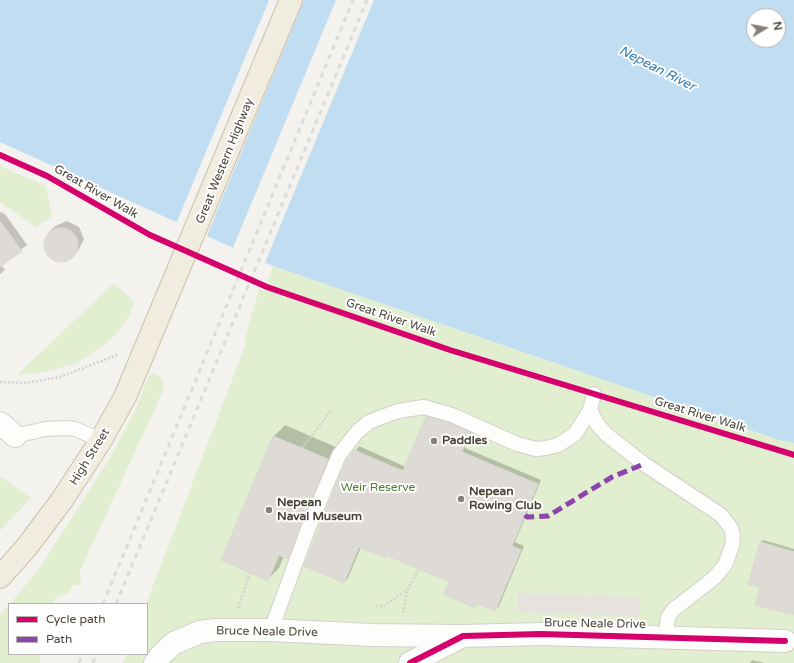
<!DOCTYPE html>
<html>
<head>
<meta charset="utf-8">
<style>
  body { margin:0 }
  #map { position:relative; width:794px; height:663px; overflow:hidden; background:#f4f2ee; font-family:"Varela Round",sans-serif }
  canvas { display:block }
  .legend { position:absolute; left:8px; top:603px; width:140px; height:52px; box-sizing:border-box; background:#fff; border:1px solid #b7b4b0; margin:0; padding:5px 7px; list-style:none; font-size:12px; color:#4b4439 }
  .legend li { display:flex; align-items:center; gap:8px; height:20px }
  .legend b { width:20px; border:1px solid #b7b4b0 }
  .north { position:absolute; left:746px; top:8px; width:40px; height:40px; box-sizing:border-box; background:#fff; border:1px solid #b7b4b0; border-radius:50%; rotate:80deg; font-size:11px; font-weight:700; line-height:16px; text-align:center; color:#4b4439 }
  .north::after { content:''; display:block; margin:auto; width:14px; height:18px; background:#868178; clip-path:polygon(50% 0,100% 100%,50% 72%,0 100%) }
</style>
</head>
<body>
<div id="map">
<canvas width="794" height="663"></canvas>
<ul class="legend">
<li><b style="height:5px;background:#d6006c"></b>Cycle path</li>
<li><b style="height:5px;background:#8e44ad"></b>Path</li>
</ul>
<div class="north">N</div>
</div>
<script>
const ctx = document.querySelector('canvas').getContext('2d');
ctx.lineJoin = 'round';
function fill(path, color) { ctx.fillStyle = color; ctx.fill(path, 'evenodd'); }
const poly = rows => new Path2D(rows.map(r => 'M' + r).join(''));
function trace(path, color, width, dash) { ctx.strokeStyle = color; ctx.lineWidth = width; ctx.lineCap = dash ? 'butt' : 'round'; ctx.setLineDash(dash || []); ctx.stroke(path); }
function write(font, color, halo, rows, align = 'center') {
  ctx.font = font + ' "Varela Round",sans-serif'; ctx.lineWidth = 4; ctx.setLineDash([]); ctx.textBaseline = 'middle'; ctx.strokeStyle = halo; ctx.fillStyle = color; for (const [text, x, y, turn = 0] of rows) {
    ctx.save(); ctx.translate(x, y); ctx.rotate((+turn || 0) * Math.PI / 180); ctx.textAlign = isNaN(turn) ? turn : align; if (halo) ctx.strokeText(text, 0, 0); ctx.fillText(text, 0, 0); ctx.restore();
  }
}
fill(poly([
  [0,166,46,186,52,217,35,227,0,202],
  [273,266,779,440,794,443,794,663,123,663,127,654,147,654,146,604,245,346,246,343,244,342,259,289,264,291],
  [114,283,134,302,130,315,121,328,108,342,77,363,45,372,17,375],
  [150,373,160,376,164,389,80,571,81,585,73,585,69,593,57,596,52,604,10,604,39,569,108,461,135,411],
  [2,477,31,498,0,531,0,479],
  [9,605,9,654,40,654,40,663,0,663,0,614]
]), '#e1eecf');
fill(poly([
  [518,593,639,597,639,617,518,612]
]), '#e6e3df');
fill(poly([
  [0,0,794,0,794,443,779,440,273,266,0,142],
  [754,16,778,16,778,40,754,40]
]), '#c0ddf1');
fill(poly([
  [269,0,304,0,206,238,176,224],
  [336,0,374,0,264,265,232,250]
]), '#f4f2ee');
fill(poly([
  [0,212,5,214,27,245,1,265,5,270,0,274],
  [67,221,79,227,84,239,78,251,72,257,60,261,49,257,44,245,49,232,55,226],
  [431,413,473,428,465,448,541,480,515,542,524,546,499,606,495,610,478,603,474,606,450,581,387,554,384,557,361,547,348,578,344,582,345,466,359,446,406,467,427,417],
  [285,425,338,448,299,547,288,558,284,556,279,568,268,579,222,560,274,436],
  [763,540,794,549,794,614,761,587,760,543],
  [752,660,765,663,750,663]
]), '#0003');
const building = poly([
  [0,221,22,251,0,267,0,221],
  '44 245a17 17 0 1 1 34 0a17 17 0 1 1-34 0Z',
  [426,416,449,423,470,432,462,452,538,484,512,546,521,550,495,611,476,603,475,608,443,594,449,582,386,555,385,558,359,547,344,583,304,566,344,465,354,450,403,471,426,416],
  [273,436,328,459,288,559,279,555,268,581,221,560,273,436],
  [760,542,794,552,794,615,755,605,760,588,748,584,760,542]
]);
fill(building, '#dedbd6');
trace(building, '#dcd9d4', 1);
const service = poly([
  [594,394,590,410,597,424,607,435,644,464,721,515,731,528,733,536,732,546,725,565,714,578,673,610,668,617,666,637],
  [15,436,45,429,67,428,75,429,101,440],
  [271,630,308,529,339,455,357,432,369,422,398,411,424,407,452,415,517,444,536,449,546,448,558,445,575,434,590,410]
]);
const minor = poly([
  [0,423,15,436],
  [155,663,161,655,174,643,200,632,215,630,271,630,372,635,459,636],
  [410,663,463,636,541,634,785,641]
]);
const trunk = poly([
  [0,577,26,548,62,500,101,440,125,397,291,0]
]);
trace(service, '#d2d0cb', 16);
trace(minor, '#d2d0cb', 24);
trace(trunk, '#ccbfa9', 24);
trace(poly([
  [0,382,25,383,60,377,119,354],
  [302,448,331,411],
  [376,606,382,607,406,591],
  [238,608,250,573],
  [403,613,407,591,419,569]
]), '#d3d2cc', 2.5, [2, 2]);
trace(service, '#fdfdfc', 14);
trace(minor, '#fdfdfc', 22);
trace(trunk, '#f0ece0', 22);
trace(poly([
  [103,604,353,0],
  [116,604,367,0],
  [79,663,82,654],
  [93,663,96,654]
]), '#dbdbda', 3, [5, 5]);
trace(poly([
  [525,515,527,517,548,516,612,477,644,464]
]), '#8e44ad', 5, [10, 5]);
trace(poly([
  [0,155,47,176,150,235,267,287,450,350,794,455],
  [410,663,463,636,541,634,785,641]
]), '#d6006c', 6);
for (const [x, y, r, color] of [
  [434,441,4,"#868178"],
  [461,499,4,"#868178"],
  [269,510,4,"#868178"]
]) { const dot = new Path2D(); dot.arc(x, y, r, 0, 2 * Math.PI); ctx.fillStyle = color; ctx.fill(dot); trace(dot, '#fff', 1.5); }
write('12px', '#4b4439', '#fff', [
  ["Great Western Highway",225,161,-68],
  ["Great River Walk",96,192,30],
  ["Great River Walk",391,318,19],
  ["Great River Walk",700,415,17],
  ["High Street",90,457,-58],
  ["Bruce Neale Drive",595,624,1],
  ["Bruce Neale Drive",267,632,1]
]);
write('bold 12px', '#4b4439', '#fff', [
  ["Paddles",442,441],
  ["Nepean",469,492],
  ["Rowing Club",469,506],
  ["Nepean",277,503],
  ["Naval Museum",277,517]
], 'left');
write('12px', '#4a7f2a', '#fff', [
  ["Weir Reserve",378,488]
]);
write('italic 13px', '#2e7ab2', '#fff', [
  ["Nepean River",657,69,27]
]);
</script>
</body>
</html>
